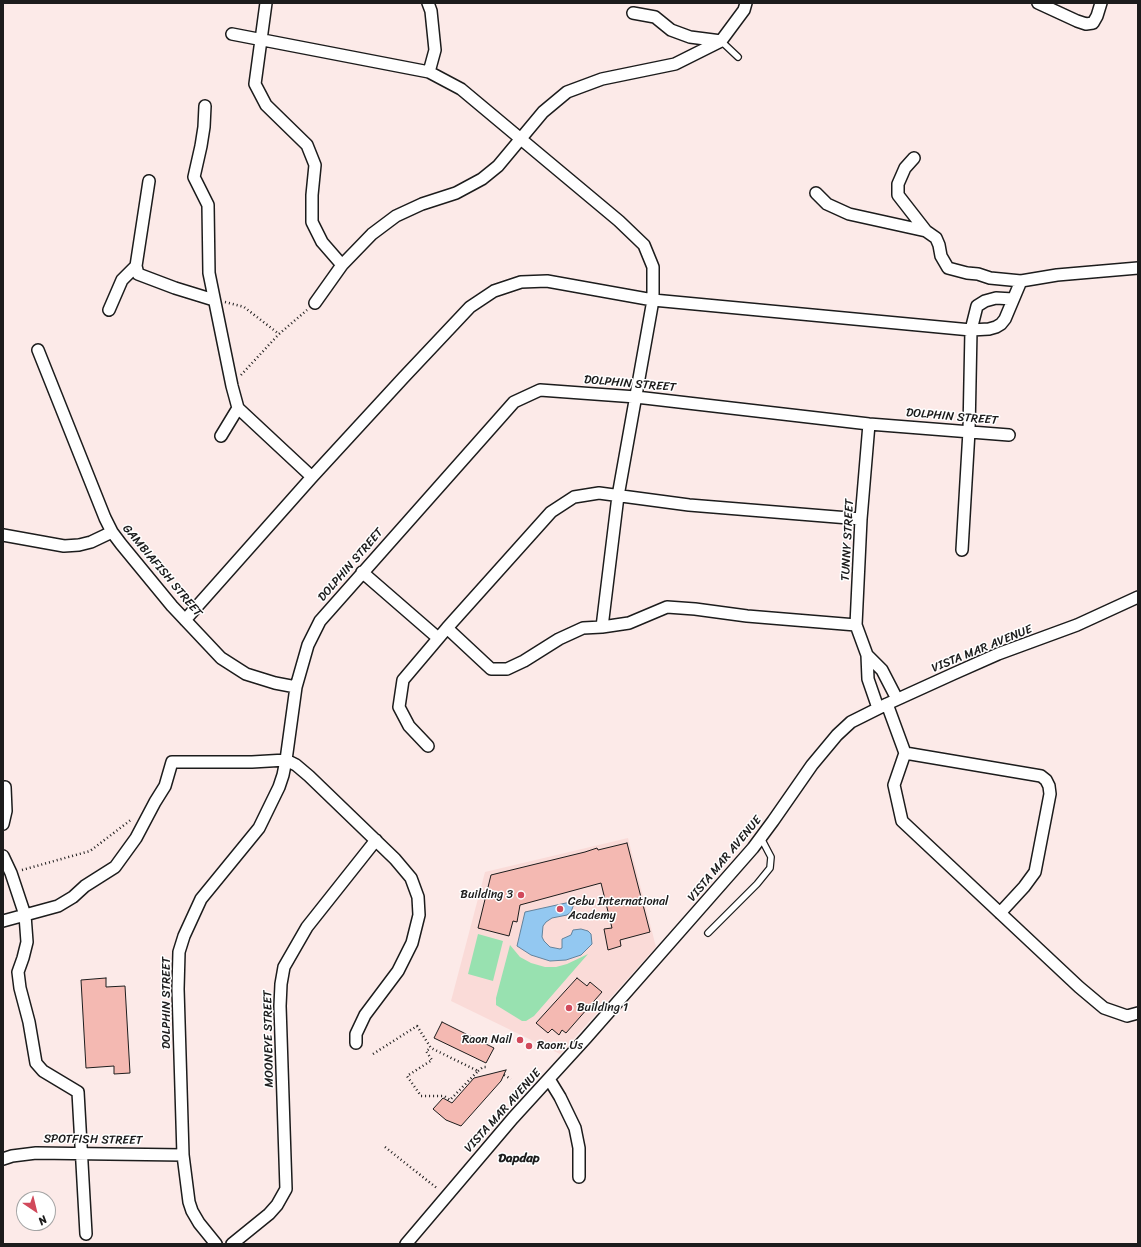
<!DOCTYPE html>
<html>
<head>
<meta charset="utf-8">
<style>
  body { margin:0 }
  #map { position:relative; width:1141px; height:1247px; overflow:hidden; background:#fceae8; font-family:Sriracha,sans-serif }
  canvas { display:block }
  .frame { position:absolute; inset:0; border:4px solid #1c1c1c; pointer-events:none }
  .north { position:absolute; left:16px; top:1191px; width:40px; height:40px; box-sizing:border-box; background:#fff; border:1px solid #a4a4a4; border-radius:50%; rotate:145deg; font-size:11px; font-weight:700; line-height:16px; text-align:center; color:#1c1c1c }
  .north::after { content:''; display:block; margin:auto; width:14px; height:18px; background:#d1495b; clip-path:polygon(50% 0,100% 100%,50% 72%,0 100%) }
</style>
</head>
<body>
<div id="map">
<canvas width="1141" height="1247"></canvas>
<div class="frame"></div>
<div class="north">N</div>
</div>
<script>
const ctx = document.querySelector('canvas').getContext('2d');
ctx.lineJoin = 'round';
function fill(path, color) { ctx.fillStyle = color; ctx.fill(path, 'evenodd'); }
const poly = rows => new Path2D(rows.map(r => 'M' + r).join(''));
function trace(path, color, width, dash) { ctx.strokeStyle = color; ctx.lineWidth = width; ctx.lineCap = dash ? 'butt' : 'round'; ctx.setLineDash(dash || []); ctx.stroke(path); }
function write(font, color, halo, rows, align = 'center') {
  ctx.font = font + ' Sriracha,sans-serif'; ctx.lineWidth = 3; ctx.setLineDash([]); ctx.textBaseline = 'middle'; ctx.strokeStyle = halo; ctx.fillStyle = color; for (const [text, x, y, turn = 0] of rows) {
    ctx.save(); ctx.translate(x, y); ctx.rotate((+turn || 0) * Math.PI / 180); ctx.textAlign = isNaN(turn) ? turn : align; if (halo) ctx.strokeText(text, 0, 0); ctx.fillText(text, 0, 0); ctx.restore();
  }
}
fill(poly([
  [628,838,656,947,560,1054,451,1001,485,872]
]), '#fadbd8');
fill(poly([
  [478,934,503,941,493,981,468,974],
  [510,945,520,957,531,963,545,967,556,967,567,964,588,954,534,1016,526,1021,522,1021,496,1005,496,998]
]), '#98e1b0');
const water = poly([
  [575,901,571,912,567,915,552,918,546,922,543,926,542,937,544,941,550,947,560,949,562,948,562,939,571,935,573,930,581,929,588,931,591,934,592,944,581,955,566,960,550,961,531,955,517,946,525,912,575,901]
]);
fill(water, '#93c8f1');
trace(water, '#63839c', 1);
const building = poly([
  [627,843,650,932,620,940,621,946,608,950,604,929,612,928,601,883,520,905,517,922,513,921,509,936,478,928,491,875,585,852,597,848,598,850,627,843],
  [106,978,106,987,125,986,130,1073,114,1074,114,1066,86,1068,81,980,106,978],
  [577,978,587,986,590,982,602,992,566,1033,562,1030,559,1035,552,1029,548,1033,536,1023,577,978],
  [442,1022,494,1048,486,1063,434,1038,442,1022],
  [506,1070,501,1081,461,1126,446,1120,433,1109,443,1098,452,1103,474,1078,506,1070]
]);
fill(building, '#f4b9b2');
trace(building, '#1c1c1c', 1);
const lane = poly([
  [721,41,738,57],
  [708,933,757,884,770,868,771,857,761,838]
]);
const street = poly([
  [266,3,255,84,266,105,307,145,315,165,312,195,312,222,322,242,342,265],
  [428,3,431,11,435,50,429,72],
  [1038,3,1077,21,1086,24,1093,23,1097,16,1101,3],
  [633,13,655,17,671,30,690,37,721,41],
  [232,34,429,72,461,89,619,221,644,245,653,267,653,300,618,496,602,627],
  [205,106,204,127,201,146,194,177,208,205,209,273,232,386,238,408,312,477],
  [914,158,905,168,898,184,898,195,926,231],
  [149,181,136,266,138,274,175,288,214,300],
  [816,193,827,204,849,214,926,231,936,238,939,245,941,256,948,268,967,273,978,274,990,278,1021,281,1057,275,1138,268],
  [315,303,342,265,372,234,396,216,422,204,456,193,482,179,498,166,543,112,567,92,602,79,675,64,721,41,744,10,746,3],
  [109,310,122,280,136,266],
  [38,350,105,518,112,532,121,544,172,606,221,658,246,674,275,683,296,687],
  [221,436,238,408],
  [3,535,64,546,79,545,91,542,112,532],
  [962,550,969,431,971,330,977,306,985,301,996,298,1013,299],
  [362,572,438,638],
  [185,620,312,477,404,377,470,307,494,291,521,282,547,281,653,300,971,330,989,329,996,327,1001,324,1005,319,1021,281],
  [447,628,491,669,507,669,524,661,559,639,583,628,602,627,629,623,667,607,695,609,747,616,856,625],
  [867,655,856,625,861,519,869,424],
  [887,704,905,753,894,785,902,821,1079,987,1104,1008,1127,1016,1138,1013],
  [878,708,868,679,867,655,882,670,897,699],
  [428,746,409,726,399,707,403,680,447,628,551,512,574,497,599,493,689,505,861,519],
  [905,753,1041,776,1046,780,1049,786,1050,794,1035,872,1024,887,1000,913],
  [3,824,6,811,5,787],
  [3,856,11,873,25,915,27,942,23,958,18,972,20,988,29,1022,36,1063,43,1071,78,1092,86,1234],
  [3,921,58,906,73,897,85,886,115,867,136,838,155,802,165,786,172,762,252,762,286,760,296,765,309,776,395,859,411,878,418,897,419,915,412,943,398,971,365,1015,356,1034,356,1043],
  [549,1079,560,1097,575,1128,579,1148,579,1177],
  [3,1159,12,1156,36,1153,183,1155],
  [216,1244,199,1223,192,1211,189,1202,183,1155,178,989,179,952,184,936,201,899,259,828,279,787,283,775,286,760,296,687,308,645,320,621,514,402,540,390,636,397,869,424,1009,435],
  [232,1244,269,1214,277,1205,286,1189,280,1006,281,984,284,967,307,927,376,840],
  [406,1244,513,1118,586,1038,753,848,773,821,812,765,837,735,851,722,887,704,953,674,998,654,1077,625,1138,597]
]);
trace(lane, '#1c1c1c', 8);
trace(street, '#1c1c1c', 14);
trace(poly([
  [225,302,244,307,279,334],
  [241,375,279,334,307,310],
  [22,870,90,851,132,819],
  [373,1054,417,1026,431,1048,478,1071,450,1100,444,1096,421,1096,407,1076,432,1060,426,1051,431,1048],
  [478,1071,483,1067,487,1067],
  [504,1075,511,1079],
  [385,1147,438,1189]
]), '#1c1c1c', 2.5, [1, 3]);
trace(lane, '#fff', 5.5);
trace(street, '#fff', 11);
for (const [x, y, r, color] of [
  [521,895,4,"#d1495b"],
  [560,909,4,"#d1495b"],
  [569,1008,4,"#d1495b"],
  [520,1040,4,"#d1495b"],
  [529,1046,4,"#d1495b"]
]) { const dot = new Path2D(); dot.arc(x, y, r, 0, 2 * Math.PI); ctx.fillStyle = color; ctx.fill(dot); trace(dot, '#fff', 1.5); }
write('12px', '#1c1c1c', '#fff', [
  ["DOLPHIN STREET",630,384,5],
  ["DOLPHIN STREET",952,417,5],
  ["TUNNY STREET",848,540,-87],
  ["DOLPHIN STREET",351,565,-49],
  ["GAMBIAFISH STREET",162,571,50],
  ["VISTA MAR AVENUE",982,649,-22],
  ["VISTA MAR AVENUE",725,859,-50],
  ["DOLPHIN STREET",167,1003,-90],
  ["MOONEYE STREET",269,1039,-91],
  ["VISTA MAR AVENUE",503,1111,-48],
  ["SPOTFISH STREET",93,1140,1]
]);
write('12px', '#1c1c1c', '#fff', [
  ["Building 3",513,895,"right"],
  ["Cebu International",568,902],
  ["Academy",568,916],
  ["Building 1",577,1008],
  ["Raon Nail",512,1040,"right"],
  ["Raon: Us",537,1046]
], 'left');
write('bold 13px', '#1c1c1c', '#fff', [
  ["Dapdap",519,1159]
]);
</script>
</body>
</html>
